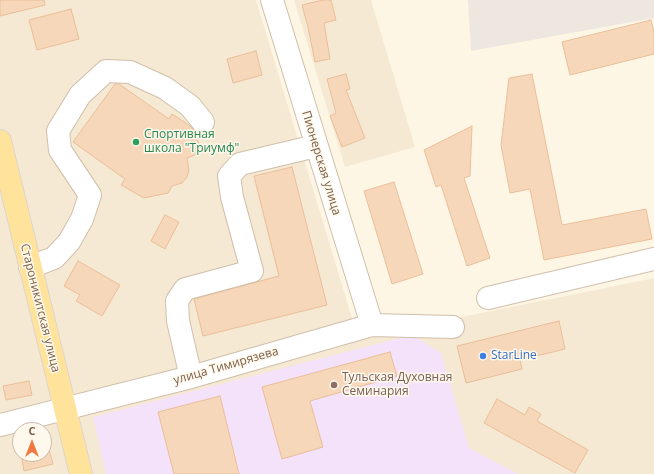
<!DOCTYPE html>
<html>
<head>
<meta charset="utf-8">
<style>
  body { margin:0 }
  #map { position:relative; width:654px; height:474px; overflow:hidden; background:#fef6e5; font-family:"Open Sans",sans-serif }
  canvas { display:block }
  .north { position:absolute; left:12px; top:422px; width:40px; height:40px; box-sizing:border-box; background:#fff9ed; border:1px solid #c9bbab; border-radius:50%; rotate:0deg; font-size:11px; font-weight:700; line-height:16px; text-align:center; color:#795e48 }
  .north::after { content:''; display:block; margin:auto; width:14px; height:18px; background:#f17841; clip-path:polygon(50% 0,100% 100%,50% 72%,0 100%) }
</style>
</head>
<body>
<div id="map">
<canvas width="654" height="474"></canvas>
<div class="north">С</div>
</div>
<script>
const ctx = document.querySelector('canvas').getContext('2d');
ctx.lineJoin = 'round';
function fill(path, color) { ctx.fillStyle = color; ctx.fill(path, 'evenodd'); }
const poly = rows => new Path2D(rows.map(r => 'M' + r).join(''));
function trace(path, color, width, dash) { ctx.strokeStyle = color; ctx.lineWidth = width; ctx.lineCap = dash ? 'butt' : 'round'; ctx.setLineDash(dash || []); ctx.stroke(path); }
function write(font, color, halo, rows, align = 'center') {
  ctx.font = font + ' "Open Sans",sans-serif'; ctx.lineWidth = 3; ctx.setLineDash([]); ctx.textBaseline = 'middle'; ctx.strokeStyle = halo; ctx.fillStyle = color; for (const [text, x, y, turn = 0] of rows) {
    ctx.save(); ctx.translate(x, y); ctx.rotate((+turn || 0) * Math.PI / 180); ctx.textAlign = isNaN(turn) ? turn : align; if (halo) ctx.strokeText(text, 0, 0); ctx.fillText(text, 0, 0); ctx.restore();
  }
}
fill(poly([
  [0,0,256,0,358,338,654,278,654,474,0,474],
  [20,430,44,430,44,454,20,454],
  [294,0,371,0,415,147,345,167]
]), '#f6e9d3');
fill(poly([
  [468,0,654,0,654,18,471,51]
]), '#eee7df');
fill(poly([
  [412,335,441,353,469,448,518,474,106,474,93,417]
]), '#f4e1fa');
const building = poly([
  [0,0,44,0,45,5,0,16,0,0],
  [323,0,331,0,336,20,324,23,330,59,315,62,308,27,302,5,323,0],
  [71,9,79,39,37,50,29,20,71,9],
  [651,20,654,32,654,54,570,75,562,42,651,20],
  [256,51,262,75,233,83,227,59,256,51],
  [346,74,350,89,346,90,365,138,342,147,330,116,336,113,327,79,346,74],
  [532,74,562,225,646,209,652,239,544,260,530,189,510,193,501,145,509,78,532,74],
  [115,84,119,84,169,119,172,114,189,125,196,132,194,137,198,141,200,148,195,155,187,158,189,170,187,177,182,183,172,186,168,193,144,198,121,185,125,179,73,142,115,84],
  [472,126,470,176,464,178,490,258,467,266,441,185,436,187,424,150,472,126],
  [292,167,327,305,203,336,194,299,279,276,254,176,292,167],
  [394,182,423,274,392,284,364,191,394,182],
  [165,215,179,222,165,249,151,241,165,215],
  [78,261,120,285,102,316,76,301,80,295,64,286,78,261],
  [559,321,565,349,520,360,522,369,466,383,457,346,559,321],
  [390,352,397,376,310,401,323,447,282,459,262,387,390,352],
  [29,381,32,395,6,400,3,386,29,381],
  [220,396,239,474,174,474,158,412,220,396],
  [497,399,525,415,529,407,541,414,537,421,588,450,575,473,484,423,497,399],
  [44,431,53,464,24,471,21,454,44,454,44,431]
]);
fill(building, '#f6d7ba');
trace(building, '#eabf99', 1);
const minor = poly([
  [272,0,372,325],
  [30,267,54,258,69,242,82,219,90,195,60,150,58,131,80,95,106,71,130,72,165,88,190,106,203,122],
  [488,298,654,259],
  [191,377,178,321,177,301,185,289,252,271,232,197,229,176,240,164,316,146],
  [0,425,191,377,372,325,453,327]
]);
const major = poly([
  [0,141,81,474]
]);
trace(minor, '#d0bfaa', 24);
trace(major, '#dcd5cf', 24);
trace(minor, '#fff', 22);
trace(major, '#ffe39b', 22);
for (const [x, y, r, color] of [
  [136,142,4,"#2e9e5b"],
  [483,356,4,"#3f7fe0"],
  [334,385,4,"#8d6e63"]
]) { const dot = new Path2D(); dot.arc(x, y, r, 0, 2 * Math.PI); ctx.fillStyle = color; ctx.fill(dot); trace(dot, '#fff9ed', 1.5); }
write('12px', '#27864d', '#fff9ed', [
  ["Спортивная",144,135],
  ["школа \"Триумф\"",144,149]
], 'left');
write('12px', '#795e48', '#fff9ed', [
  ["Пионерская улица",321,163,73],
  ["Староникитская улица",40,308,76],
  ["улица Тимирязева",226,366,-16]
]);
write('12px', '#366cbe', '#fff9ed', [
  ["StarLine",491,356]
], 'left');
write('12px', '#785e54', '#fff9ed', [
  ["Тульская Духовная",342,378],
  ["Семинария",342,392]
], 'left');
</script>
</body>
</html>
